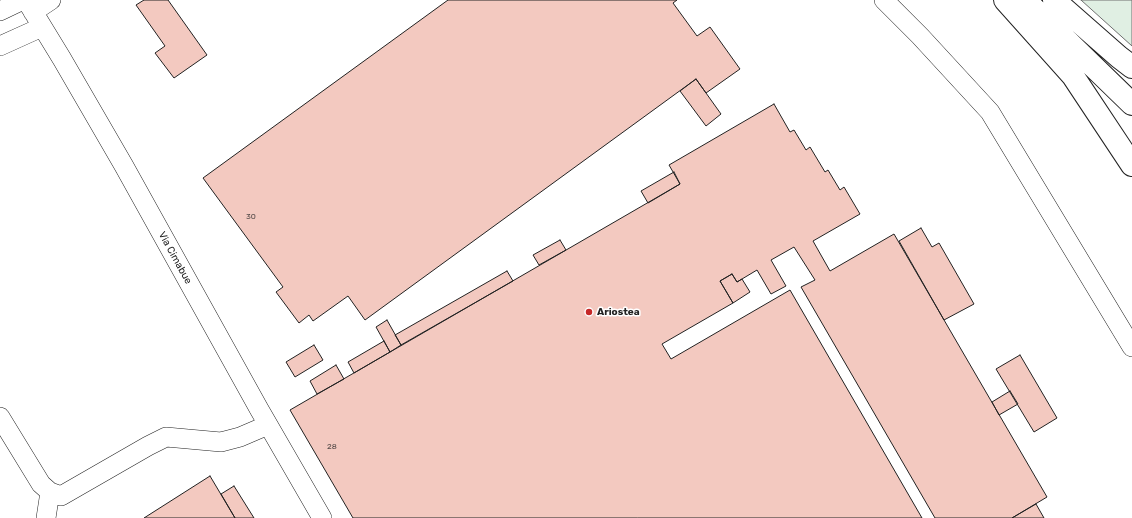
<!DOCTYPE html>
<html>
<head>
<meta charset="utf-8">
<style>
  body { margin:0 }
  canvas { display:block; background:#fff }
</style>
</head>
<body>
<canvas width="1132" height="518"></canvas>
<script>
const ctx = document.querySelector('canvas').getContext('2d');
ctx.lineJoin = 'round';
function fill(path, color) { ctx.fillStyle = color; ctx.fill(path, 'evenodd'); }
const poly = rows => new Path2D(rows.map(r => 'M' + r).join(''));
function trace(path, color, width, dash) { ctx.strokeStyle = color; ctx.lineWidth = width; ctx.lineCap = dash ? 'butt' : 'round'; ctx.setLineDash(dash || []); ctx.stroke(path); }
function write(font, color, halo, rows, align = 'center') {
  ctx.font = font + ' Rubik,sans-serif'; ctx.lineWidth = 3; ctx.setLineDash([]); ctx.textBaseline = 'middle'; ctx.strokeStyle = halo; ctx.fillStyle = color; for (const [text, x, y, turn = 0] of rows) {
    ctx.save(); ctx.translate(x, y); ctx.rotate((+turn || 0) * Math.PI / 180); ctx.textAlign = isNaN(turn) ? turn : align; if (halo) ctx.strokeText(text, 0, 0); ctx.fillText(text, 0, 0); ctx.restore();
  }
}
const green = poly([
  [1081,0,1132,0,1132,46,1081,0]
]);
fill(green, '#e0efe3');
trace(green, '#6f6f6f', 1);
const building = poly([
  [144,0,168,0,207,55,174,78,155,53,165,46,136,5,144,0],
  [448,0,677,0,673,3,697,36,710,27,740,69,706,93,696,79,365,320,348,296,313,321,309,315,299,323,276,292,283,287,203,178,448,0],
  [696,79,721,114,706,126,680,91,696,79],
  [774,104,790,132,794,130,806,150,810,147,825,172,828,170,840,190,844,187,860,214,813,241,830,271,894,234,1047,497,1012,518,935,518,801,287,815,280,794,247,771,260,786,286,771,294,757,270,737,282,732,274,720,281,733,303,662,344,671,359,790,290,922,518,353,518,290,410,680,184,669,165,774,104],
  [674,172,680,184,648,203,641,191,674,172],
  [921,228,932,247,939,243,974,304,944,320,899,241,921,228],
  [560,240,566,250,539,265,533,255,560,240],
  [507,271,513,281,401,345,395,335,507,271],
  [732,274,737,282,742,279,750,292,733,303,720,281,732,274],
  [387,320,401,345,390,352,376,327,387,320],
  [384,341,390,352,354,373,348,362,384,341],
  [314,345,323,360,295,377,286,362,314,345],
  [1020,355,1057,418,1034,432,996,369,1020,355],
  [336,365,344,379,317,394,310,381,336,365],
  [1010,391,1018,404,999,415,992,402,1010,391],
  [210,476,235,518,144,518,210,476],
  [234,486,254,518,235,518,221,494,234,486],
  [1036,504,1044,518,1012,518,1036,504]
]);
fill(building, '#f3c9c0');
trace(building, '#222', 1);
const minor = poly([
  [26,0,62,59,124,166,259,409,322,518],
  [884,0,920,36,990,112,1132,347],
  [0,11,23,0],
  [33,12,51,0],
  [0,46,42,27],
  [0,417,41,484,50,492,61,496,148,446,166,437,221,442,240,437,268,425],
  [46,518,50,492]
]);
const major = poly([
  [1005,0,1073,76,1132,165],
  [1025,0,1132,104],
  [1054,0,1119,57,1132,67]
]);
trace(minor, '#222', 20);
trace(major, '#222', 24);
trace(minor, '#fff', 19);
trace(major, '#fff', 22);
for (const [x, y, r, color] of [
  [589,312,4,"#c62828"]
]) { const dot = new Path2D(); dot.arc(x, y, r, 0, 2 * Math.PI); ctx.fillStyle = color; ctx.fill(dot); trace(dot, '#fff', 1.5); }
write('8px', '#564c4a', null, [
  ["30",251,217],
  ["28",332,447]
]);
write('10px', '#222', '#fff', [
  ["Via Cimabue",175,258,61]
]);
write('bold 10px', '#222', '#fff', [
  ["Ariostea",597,312]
], 'left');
</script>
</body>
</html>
